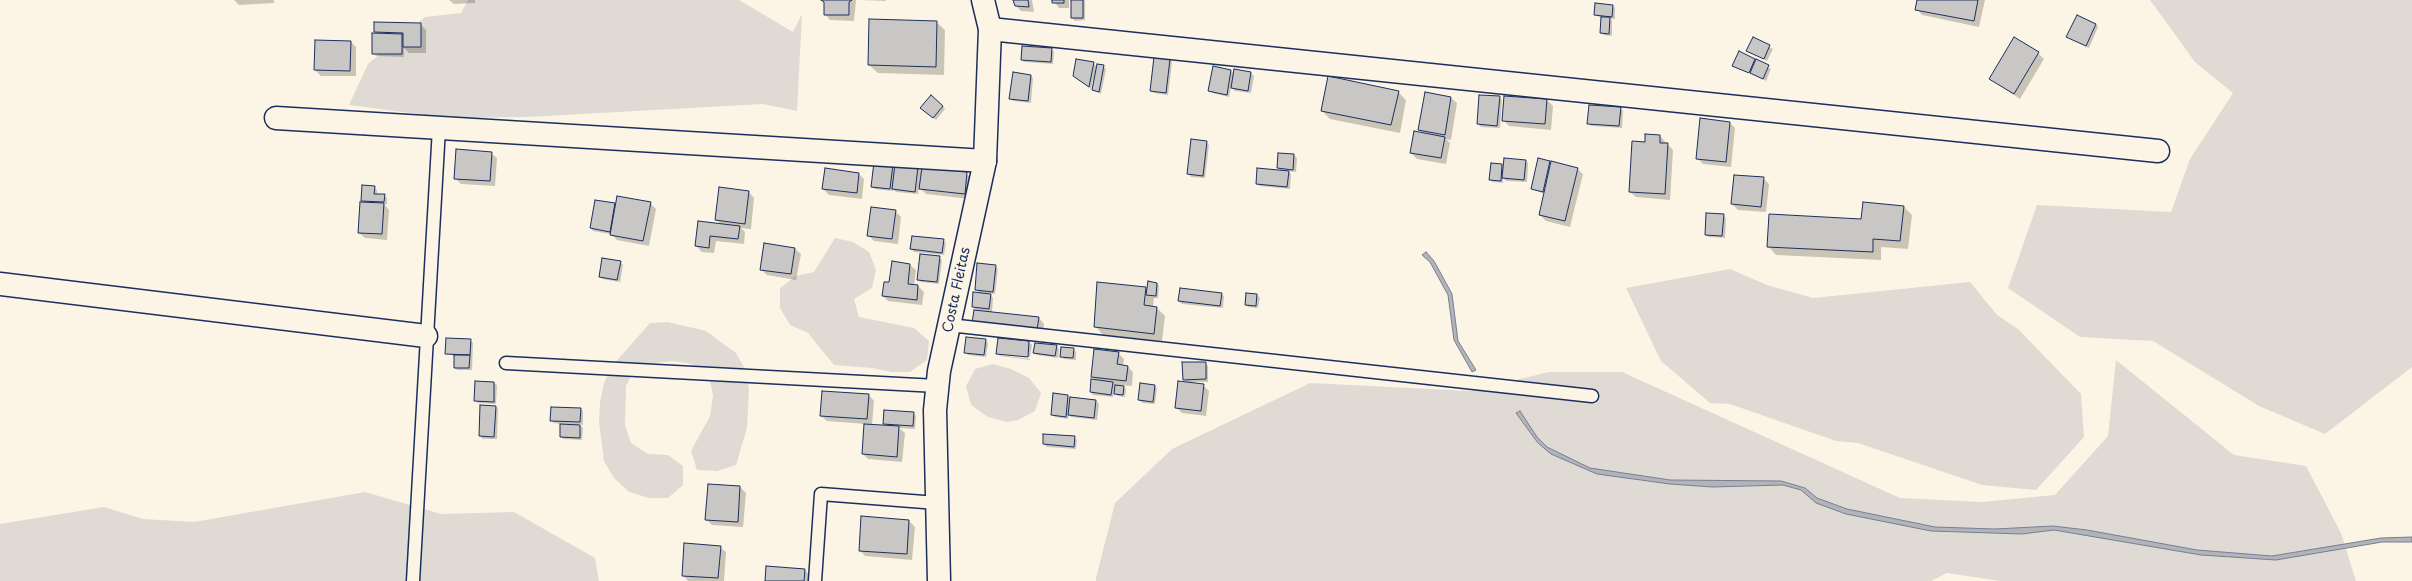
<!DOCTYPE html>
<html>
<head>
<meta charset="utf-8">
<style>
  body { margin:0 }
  canvas { display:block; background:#fcf5e5 }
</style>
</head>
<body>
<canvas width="2412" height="581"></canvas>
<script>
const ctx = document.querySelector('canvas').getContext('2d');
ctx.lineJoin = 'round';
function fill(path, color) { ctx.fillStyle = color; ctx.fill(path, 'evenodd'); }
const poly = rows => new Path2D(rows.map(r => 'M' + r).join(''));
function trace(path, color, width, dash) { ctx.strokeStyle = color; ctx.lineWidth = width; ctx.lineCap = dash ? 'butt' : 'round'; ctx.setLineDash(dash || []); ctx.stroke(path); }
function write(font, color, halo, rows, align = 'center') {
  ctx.font = font + ' "Playpen Sans",sans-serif'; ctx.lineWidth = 3.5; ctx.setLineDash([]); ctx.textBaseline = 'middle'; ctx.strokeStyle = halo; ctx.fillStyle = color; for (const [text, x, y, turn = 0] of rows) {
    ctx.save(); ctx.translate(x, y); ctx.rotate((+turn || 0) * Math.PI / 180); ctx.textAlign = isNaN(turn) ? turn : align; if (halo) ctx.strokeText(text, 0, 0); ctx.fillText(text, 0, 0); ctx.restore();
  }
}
fill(poly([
  [468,0,739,0,793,32,802,14,797,111,763,104,528,117,448,118,349,105,368,64,425,17,461,13],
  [2150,0,2412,0,2412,367,2325,434,2259,406,2153,341,2080,337,2008,288,2037,205,2171,212,2190,159,2233,93,2195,62],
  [835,238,853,242,869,252,876,270,872,288,854,299,859,317,914,328,929,341,927,360,910,372,891,372,872,368,834,365,808,333,790,325,780,308,780,288,796,276,814,272],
  [1730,269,1767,285,1813,298,1970,282,1997,315,2019,330,2081,394,2084,437,2036,490,1982,485,1858,443,1836,441,1730,404,1710,403,1661,361,1626,288],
  [668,322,706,331,736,353,745,369,749,389,747,428,736,465,717,471,697,470,691,451,710,416,713,396,709,376,692,364,673,361,654,363,634,370,626,386,625,425,631,443,648,454,668,455,683,466,683,485,668,498,649,498,629,492,614,478,604,461,599,422,600,402,604,383,612,366,650,323],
  [2116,360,2234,455,2306,466,2341,533,2356,581,2000,581,1947,573,1931,581,1096,581,1096,578,1115,503,1172,449,1310,383,1471,391,1549,372,1622,372,1900,498,1981,502,2055,495,2108,436],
  [993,364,1011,369,1029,378,1041,393,1035,411,1018,420,1007,422,988,417,971,405,966,386,975,369],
  [365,492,441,514,514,512,595,558,599,581,0,581,0,524,104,507,143,519,194,522]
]), '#dfdbd4');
const water = poly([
  [1426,252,1434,261,1452,294,1458,341,1476,370,1472,372,1454,340,1448,295,1430,262,1422,255,1426,252],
  [1520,411,1537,437,1547,447,1590,468,1670,480,1781,481,1805,488,1817,498,1847,509,1935,527,1995,529,2053,526,2087,530,2197,550,2272,556,2381,538,2412,537,2412,542,2382,542,2276,560,2201,555,2054,530,2022,534,1931,531,1846,514,1816,503,1801,490,1783,485,1712,487,1670,484,1597,474,1551,454,1538,443,1516,413,1520,411]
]);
fill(water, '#b2b4b8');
trace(water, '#767f94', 1);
fill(poly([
  [234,0,274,0,274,3,239,5],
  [449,0,475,0,475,3,454,4],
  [824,0,856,0,854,21,830,20,825,14],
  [861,0,886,0,886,1],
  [1014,0,1032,0,1034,12,1021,11,1015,5],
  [1053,0,1069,0,1069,8,1059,8],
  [1072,0,1085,0,1085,20,1075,21,1072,18],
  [1918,0,1985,0,1979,27,1922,15,1917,9],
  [1613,6,1615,8,1615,19,1610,19,1612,21,1612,36,1604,35,1601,33,1602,18,1595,15],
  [936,22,945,30,944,75,878,73,869,65],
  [420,24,426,30,426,53,409,53,404,48,404,57,376,56,373,53,378,34,375,32],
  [2096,24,2098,27,2089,48,2068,37],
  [1753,38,1773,49,1767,61,1748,50],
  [351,42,356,47,356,76,321,76,315,70],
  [1051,49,1054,52,1053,64,1024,62,1022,60],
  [1739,53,1771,69,1766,81,1734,65],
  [2038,53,2044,59,2020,99,1990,79],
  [1170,60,1172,62,1168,95,1154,93,1151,91],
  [1093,63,1097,67,1103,66,1106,69,1101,94,1093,90,1095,80,1093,79,1091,89,1074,76],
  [1214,67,1231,71,1234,74,1235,70,1251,73,1254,76,1251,93,1235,91,1231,87,1229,97,1212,93,1209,91],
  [1031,76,1033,78,1031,103,1013,101,1010,98],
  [1398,92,1406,100,1400,133,1330,119,1322,111],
  [1499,97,1502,100,1500,128,1481,127,1478,124],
  [1505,97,1547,100,1553,106,1551,130,1509,126,1503,120],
  [1451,98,1457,103,1451,140,1446,139,1450,143,1446,164,1417,159,1411,153,1423,134,1419,130],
  [943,106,945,109,936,120,924,110],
  [1620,108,1623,111,1622,128,1591,126,1588,123],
  [1730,123,1735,128,1731,167,1703,164,1697,158],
  [1660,136,1673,150,1670,200,1636,197,1630,192,1645,143],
  [1206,142,1209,145,1205,178,1191,177,1188,174],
  [491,153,497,158,495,186,461,184,455,178],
  [1279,154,1294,155,1297,158,1296,172,1288,171,1291,174,1290,189,1259,186,1257,184,1281,171,1278,168],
  [1526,161,1528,163,1527,182,1506,181,1503,178,1503,183,1493,182,1490,180,1502,165,1504,168],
  [1549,162,1577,169,1583,174,1570,227,1546,221,1540,215,1545,194,1532,189],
  [875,163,918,168,922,172,966,173,972,179,970,199,926,194,919,187,918,194,896,192,893,189,893,191,875,189,872,187],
  [859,174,864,179,862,199,829,195,823,189],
  [1763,178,1769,184,1766,212,1738,210,1732,204],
  [374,187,377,190,377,195,384,195,387,198,387,204,384,204,389,210,387,240,365,238,359,233,365,203,362,200],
  [749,192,754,198,751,229,741,228,745,232,744,244,716,241,714,253,702,252,696,246,721,224,716,220],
  [650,203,656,209,649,246,617,240,611,234,593,231,591,228,614,204,616,206],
  [1904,207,1912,215,1908,249,1881,247,1881,260,1776,255,1768,246],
  [895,211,901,217,898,244,874,241,868,235],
  [1723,215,1726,218,1725,238,1708,237,1706,235],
  [943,240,946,243,944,255,914,252,911,249],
  [795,249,801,254,796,280,767,275,761,269],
  [939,257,942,260,939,284,921,282,918,279],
  [620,262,623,265,620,282,603,279,600,276],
  [910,265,916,270,914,286,918,286,924,292,922,305,888,301,883,296,890,283],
  [995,266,998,269,995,294,989,293,993,298,992,313,1039,318,1044,324,1043,335,977,311,973,307,980,294,976,289],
  [1098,283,1146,288,1148,290,1157,283,1159,286,1158,298,1154,298,1153,307,1157,308,1165,316,1162,341,1103,335,1095,326],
  [1221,294,1224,296,1223,308,1182,304,1179,301],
  [1247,295,1257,295,1260,298,1258,308,1248,307,1246,304],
  [470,340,473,343,472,370,457,370,455,367,455,356,446,353],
  [985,340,988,343,986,357,968,355,966,352],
  [1029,342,1032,345,1030,357,997,353],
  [1056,346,1059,349,1058,358,1037,355,1034,353],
  [1074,349,1076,352,1076,360,1064,359,1061,356],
  [1118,353,1124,359,1123,366,1128,367,1133,372,1132,386,1122,385,1126,389,1125,397,1118,396,1114,392,1113,397,1093,395,1091,392,1097,381,1092,376],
  [999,355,1030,359,1030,360,1000,356],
  [1205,363,1208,366,1208,382,1186,382,1184,379],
  [476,382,494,383,497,385,496,404,478,403,475,401],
  [1203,385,1209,391,1206,416,1182,413,1176,407],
  [1154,386,1157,388,1155,404,1142,403,1140,400],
  [869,395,874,401,872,425,886,426,884,424,913,413,916,416,915,429,899,428,905,433,902,462,868,459,863,454,865,424,827,421,821,416],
  [1068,396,1071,399,1096,401,1099,404,1097,420,1071,417,1069,414,1068,419,1055,417,1052,414],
  [496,407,498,409,497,439,483,439,480,436],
  [581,409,583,411,583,425,579,424,583,428,582,440,563,439,561,436,561,424,554,423,551,421],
  [1074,437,1077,440,1076,449,1047,447,1044,444],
  [708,485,740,487,746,493,743,527,712,525,706,519],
  [862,517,909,521,915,527,912,560,865,556,860,550],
  [720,547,726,552,724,581,688,581,683,575],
  [804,570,810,575,809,581,766,581]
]), '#0003');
const building = poly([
  [821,0,852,0,849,2,849,15,824,15,824,2,821,0],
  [1013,0,1028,0,1029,7,1015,6,1013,0],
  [1052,0,1064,0,1064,3,1052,3,1052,0],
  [1071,0,1083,0,1083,18,1071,18,1071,0],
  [1917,0,1978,0,1974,21,1915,10,1917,0],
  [1595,3,1613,5,1612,17,1594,15,1595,3],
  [2077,15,2096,24,2086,46,2066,37,2077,15],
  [1601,17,1610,17,1609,34,1600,33,1601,17],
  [869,19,937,21,936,67,868,65,869,19],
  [374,22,421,23,421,47,403,47,403,33,374,32,374,22],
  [372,33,402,34,402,54,372,54,372,33],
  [1753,37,1770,45,1764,59,1746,51,1753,37],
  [2014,37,2039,52,2014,94,1989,79,2014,37],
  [315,40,351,41,350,71,314,70,315,40],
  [1022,46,1052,48,1051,62,1021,60,1022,46],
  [1739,51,1755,59,1749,73,1732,66,1739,51],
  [1154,57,1170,59,1166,93,1150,91,1154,57],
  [1076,59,1094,62,1089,87,1073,76,1076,59],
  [1756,59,1769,65,1763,79,1750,73,1756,59],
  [1097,64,1104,65,1099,92,1092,90,1097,64],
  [1213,66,1231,70,1227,95,1208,91,1213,66],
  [1234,69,1251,72,1248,91,1231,88,1234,69],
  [1013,72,1031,75,1028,101,1009,99,1013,72],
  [1328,76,1399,91,1391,125,1321,111,1328,76],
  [1425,92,1451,97,1445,135,1418,130,1425,92],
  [931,95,943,106,933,118,920,108,931,95],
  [1479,95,1500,96,1497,126,1477,124,1479,95],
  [1504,96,1547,99,1545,124,1502,121,1504,96],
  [1589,105,1621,107,1619,126,1587,124,1589,105],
  [1700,118,1730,122,1726,162,1696,159,1700,118],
  [1414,131,1445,137,1441,158,1410,153,1414,131],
  [1645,134,1660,135,1660,143,1668,143,1665,194,1629,192,1632,141,1645,142,1645,134],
  [1191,139,1207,141,1203,176,1187,174,1191,139],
  [456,149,492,152,490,181,454,179,456,149],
  [1278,153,1294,154,1293,170,1277,168,1278,153],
  [1504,158,1526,160,1524,180,1502,178,1504,158],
  [1538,158,1550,161,1543,192,1531,189,1538,158],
  [1551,161,1578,168,1565,221,1539,215,1551,161],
  [874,162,893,164,890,189,871,187,874,162],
  [1491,163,1502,164,1501,181,1489,180,1491,163],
  [895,164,918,167,915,192,892,189,895,164],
  [922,167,967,172,965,194,919,189,922,167],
  [825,168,859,173,857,193,822,189,825,168],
  [1257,168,1289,171,1287,187,1256,184,1257,168],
  [1734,175,1764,177,1761,207,1731,204,1734,175],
  [362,185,375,186,374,194,385,194,384,202,361,201,362,185],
  [719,187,749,191,745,224,715,220,719,187],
  [617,196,651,202,643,241,610,235,617,196],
  [595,200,615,203,610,232,590,228,595,200],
  [360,202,384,203,382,234,358,233,360,202],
  [1863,202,1904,206,1900,241,1873,239,1873,252,1767,247,1769,214,1861,219,1863,202],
  [871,207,896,210,892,239,867,236,871,207],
  [1706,213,1724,214,1722,236,1705,235,1706,213],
  [698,221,740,226,738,239,710,236,709,248,695,246,698,221],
  [912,236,944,239,942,253,910,249,912,236],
  [764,243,795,248,791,274,760,270,764,243],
  [920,254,940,256,937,282,917,280,920,254],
  [602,258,621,261,617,280,599,277,602,258],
  [892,261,910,264,908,284,918,285,917,300,882,296,884,282,889,282,892,261],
  [977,263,996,265,993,292,975,290,977,263],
  [1148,281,1157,283,1156,296,1146,295,1148,281],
  [1097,282,1146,287,1144,305,1157,307,1154,334,1094,327,1097,282],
  [1180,288,1222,293,1220,306,1178,301,1180,288],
  [973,292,991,294,989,309,972,307,973,292],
  [1246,293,1257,294,1256,306,1245,305,1246,293],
  [974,310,1039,317,1037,330,972,323,974,310],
  [966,337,986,339,984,355,964,353,966,337],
  [446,338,471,339,470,355,445,354,446,338],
  [998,338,1029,341,1028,357,996,354,998,338],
  [1035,343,1057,345,1055,356,1033,353,1035,343],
  [1061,347,1074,348,1073,358,1060,357,1061,347],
  [1094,349,1119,352,1117,364,1128,366,1126,381,1091,377,1094,349],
  [454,355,470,355,469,368,454,368,454,355],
  [1182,362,1206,362,1206,379,1183,380,1182,362],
  [1091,379,1113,382,1111,395,1090,392,1091,379],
  [475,381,494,382,494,402,474,401,475,381],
  [1178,381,1204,384,1201,411,1175,408,1178,381],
  [1140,383,1155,385,1153,402,1138,400,1140,383],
  [1115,385,1124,386,1123,395,1114,394,1115,385],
  [822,391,869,394,867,419,820,416,822,391],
  [1053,393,1068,395,1066,417,1051,415,1053,393],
  [1070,397,1096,400,1094,418,1068,415,1070,397],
  [480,405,496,406,494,437,479,436,480,405],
  [551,407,581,408,580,422,550,421,551,407],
  [884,410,914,412,913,426,883,424,884,410],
  [560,424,580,425,580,438,560,437,560,424],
  [864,424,899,426,897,457,862,454,864,424],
  [1043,434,1075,436,1074,447,1043,444,1043,434],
  [708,484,740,486,738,522,705,520,708,484],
  [861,516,909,520,907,554,859,551,861,516],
  [684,543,721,546,718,578,682,576,684,543],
  [766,566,805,569,804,581,765,581,766,566]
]);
fill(building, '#c8c7c6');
trace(building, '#1b2f5e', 1);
const lane = poly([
  [949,325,1592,396],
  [506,363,937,386],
  [413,581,439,128],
  [815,581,821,494,937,503]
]);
const street = poly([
  [990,29,2158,151],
  [276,118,985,161],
  [0,284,426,336]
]);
const secondary = poly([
  [939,581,935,410,939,371,985,161,990,29,983,0]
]);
trace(lane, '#1b2f5e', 15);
trace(street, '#1b2f5e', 25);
trace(secondary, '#1b2f5e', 25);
trace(lane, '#fcf5e5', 12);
trace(street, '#fcf5e5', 22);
trace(secondary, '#fcf5e5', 22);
write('14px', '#1b2f5e', '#fcf5e5', [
  ["Costa Fleitas",957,290,-78]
]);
</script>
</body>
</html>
